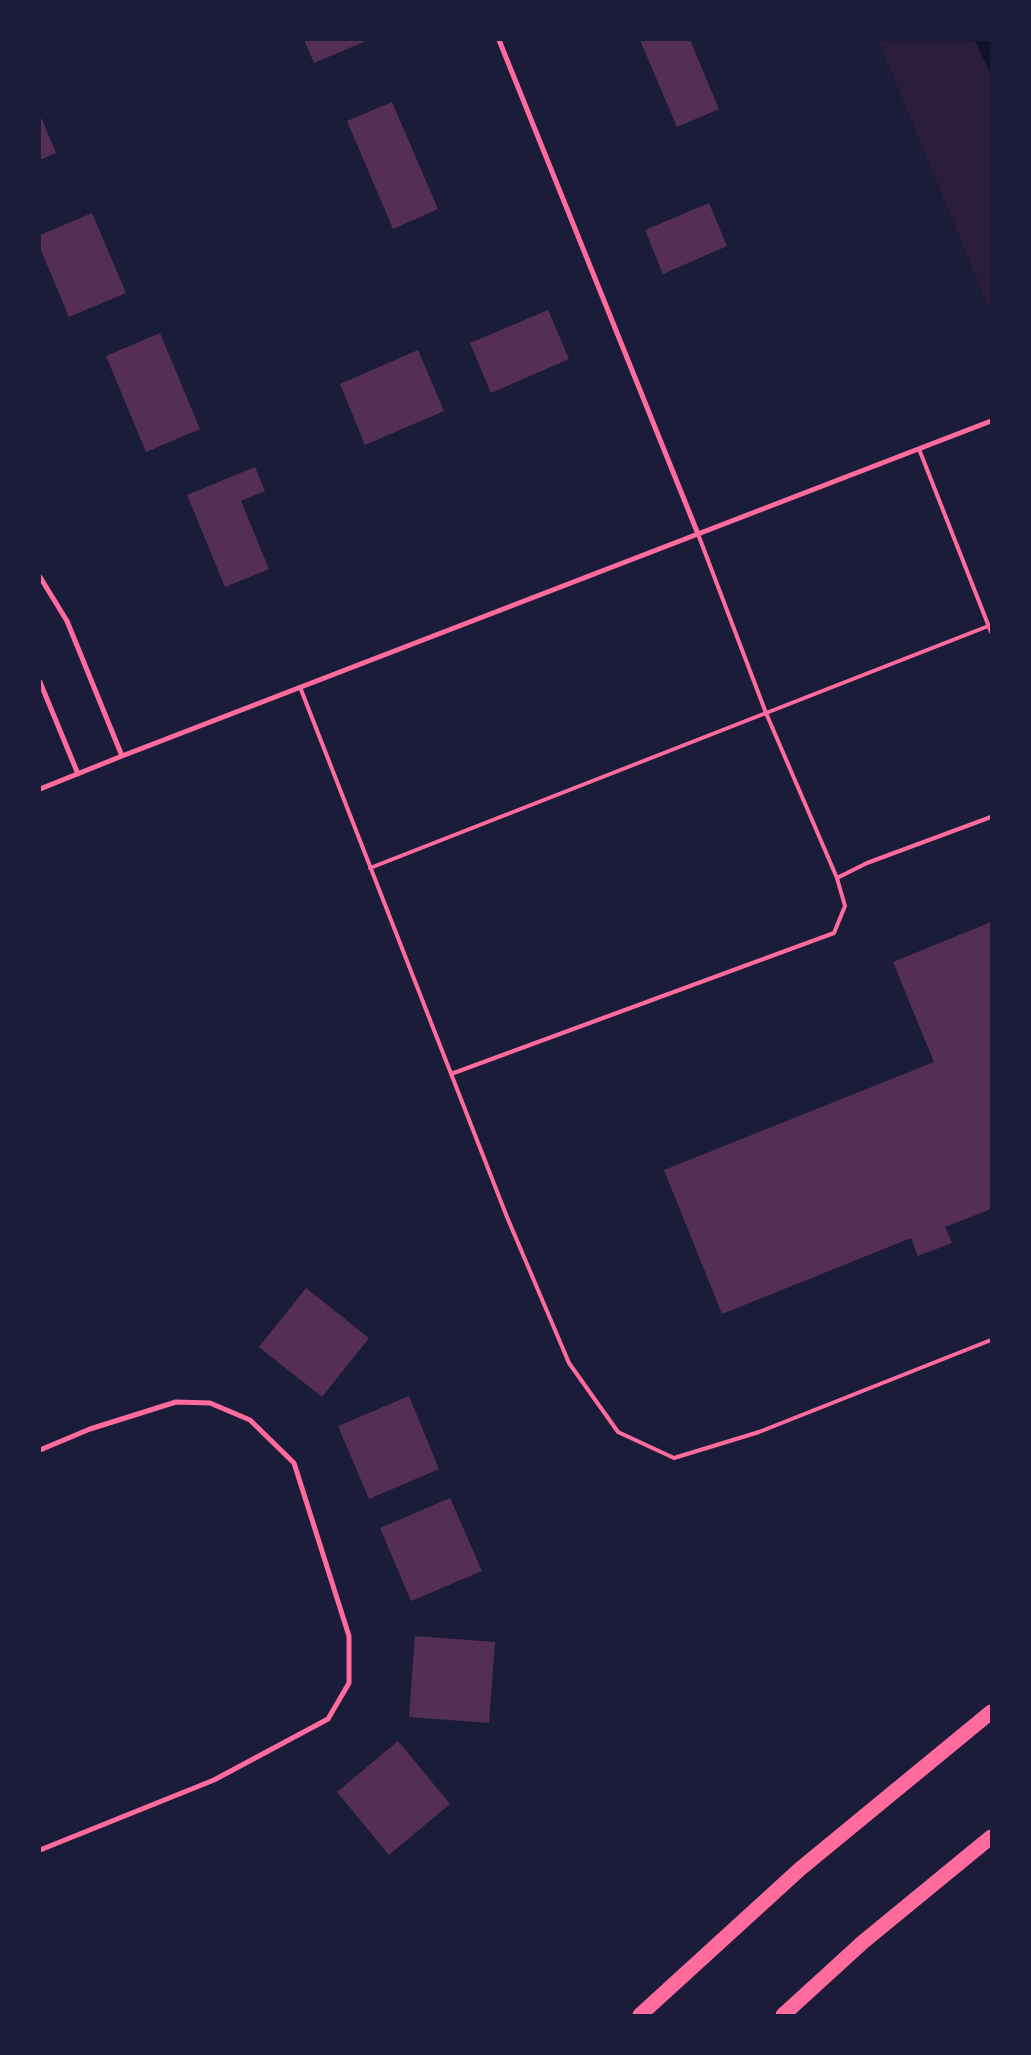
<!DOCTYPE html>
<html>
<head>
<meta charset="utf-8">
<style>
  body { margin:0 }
  #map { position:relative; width:1031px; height:2055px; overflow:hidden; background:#1b1b3a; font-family:"Exo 2",sans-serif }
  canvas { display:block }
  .frame { position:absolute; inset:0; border:41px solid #1b1b3a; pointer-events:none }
</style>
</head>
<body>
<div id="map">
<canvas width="1031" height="2055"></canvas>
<div class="frame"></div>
</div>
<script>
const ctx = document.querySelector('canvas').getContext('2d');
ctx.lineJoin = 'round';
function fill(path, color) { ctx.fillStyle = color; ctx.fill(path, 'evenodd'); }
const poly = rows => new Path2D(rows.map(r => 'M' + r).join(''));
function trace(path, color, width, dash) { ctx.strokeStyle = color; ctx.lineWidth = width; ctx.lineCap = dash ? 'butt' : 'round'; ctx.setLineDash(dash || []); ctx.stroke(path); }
fill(poly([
  [878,40,991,40,991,313]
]), '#2a1e3b');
fill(poly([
  [974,40,991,40,991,75,976,43]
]), '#12122b');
fill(poly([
  [304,40,364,40,364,42,314,63],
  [640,40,690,40,719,109,677,127],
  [392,102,438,209,393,229,347,121],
  [40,115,56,153,40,160],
  [709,203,727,246,663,274,645,230],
  [92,213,126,293,69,317,40,248,40,235],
  [548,310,569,359,491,393,470,343],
  [160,333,200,429,146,452,106,356],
  [418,350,444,411,365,445,340,384],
  [255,467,265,491,241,501,269,569,225,587,187,495],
  [991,922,991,1209,945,1227,952,1243,918,1256,911,1238,722,1314,664,1170,934,1062,893,962],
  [306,1288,369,1338,322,1397,259,1347],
  [409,1396,439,1469,369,1499,338,1426],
  [450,1498,482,1571,411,1601,380,1528],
  [415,1636,495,1642,489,1723,409,1717],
  [398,1741,450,1804,389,1855,337,1792]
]), '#542f53');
trace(poly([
  [919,449,991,632],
  [698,534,766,713,991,625],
  [300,687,507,1217,569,1363,618,1432,674,1458,759,1432,991,1340],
  [370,868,766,713,837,878],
  [451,1074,834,933,845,906,837,878,867,863,991,817]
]), '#ff6b9d', 4);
trace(poly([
  [499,40,698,534],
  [40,577,67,621,122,756],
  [40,682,78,774],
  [40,789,122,756,991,421],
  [40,1450,90,1429,176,1402,210,1403,250,1420,294,1463,349,1636,349,1683,328,1719,214,1780,40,1850]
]), '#ff6b9d', 5);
trace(poly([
  [640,2015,800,1869,991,1712],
  [783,2015,863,1942,991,1837]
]), '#ff6b9d', 15);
</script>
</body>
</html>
